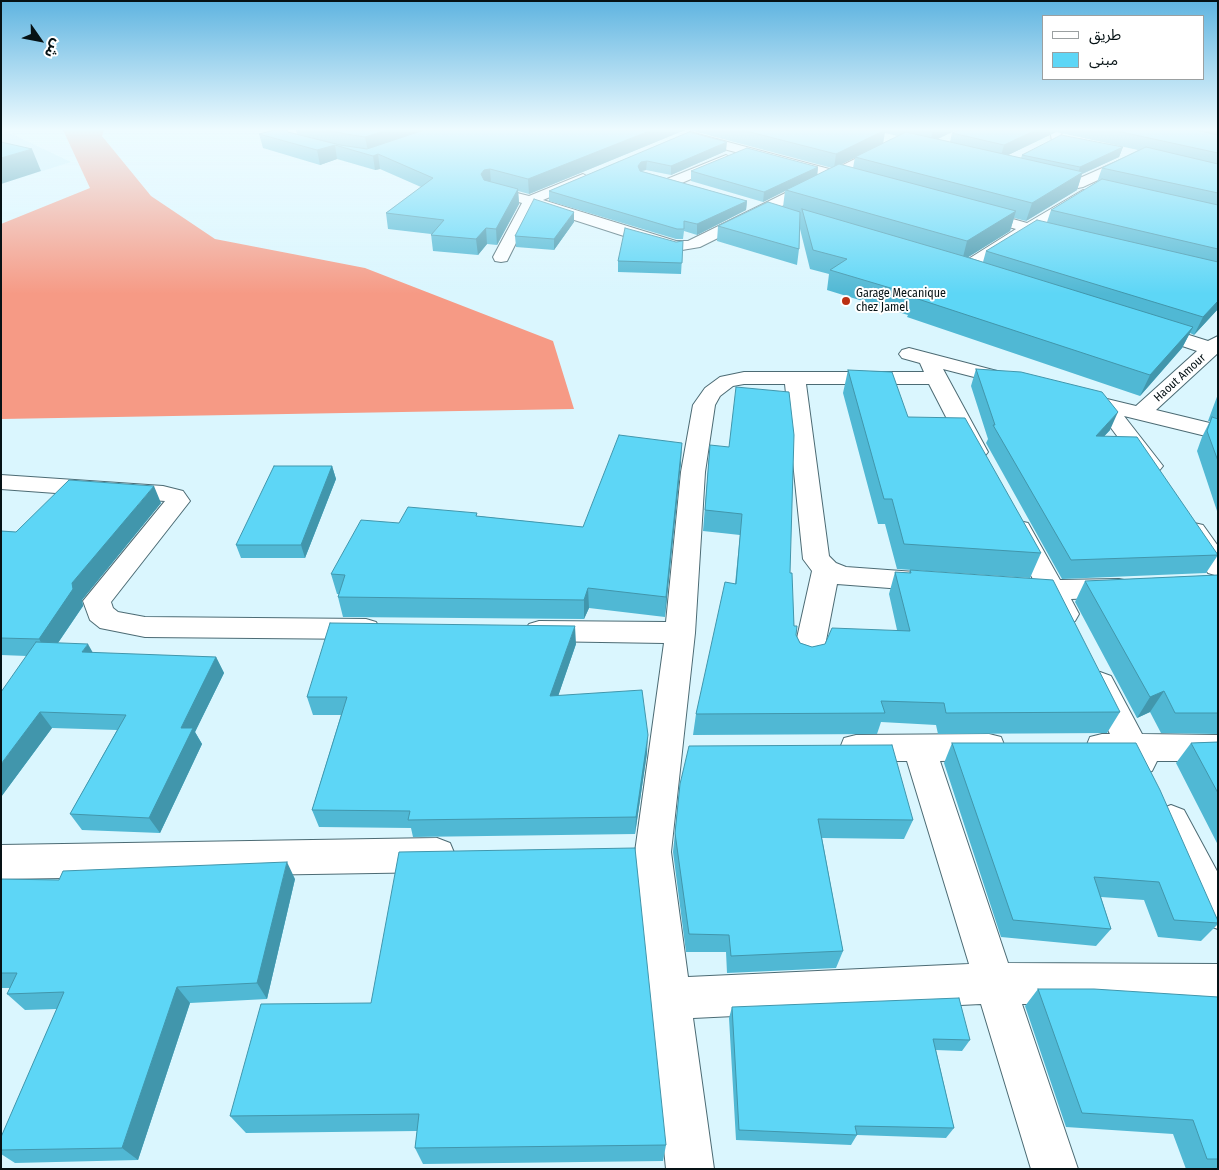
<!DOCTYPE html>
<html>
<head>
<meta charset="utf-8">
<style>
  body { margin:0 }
  #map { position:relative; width:1219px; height:1170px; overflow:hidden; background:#daf6fe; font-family:"Fira Sans Condensed","Noto Sans Arabic",sans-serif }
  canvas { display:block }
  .frame { position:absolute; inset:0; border:2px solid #061215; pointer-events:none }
  .legend { position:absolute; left:1042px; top:15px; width:162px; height:65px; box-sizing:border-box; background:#fff; border:1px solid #9ba0a1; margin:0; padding:6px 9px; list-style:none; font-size:15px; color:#061215 }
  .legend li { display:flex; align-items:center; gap:10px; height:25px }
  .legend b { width:25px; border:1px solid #9ba0a1 }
  .north { position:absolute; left:15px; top:15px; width:50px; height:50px; -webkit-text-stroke:4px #fff; paint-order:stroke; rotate:123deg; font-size:14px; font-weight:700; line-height:20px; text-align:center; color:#061215 }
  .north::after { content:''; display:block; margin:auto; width:18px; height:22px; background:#061215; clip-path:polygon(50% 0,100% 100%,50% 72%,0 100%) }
</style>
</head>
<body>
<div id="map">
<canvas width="1219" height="1170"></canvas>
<div class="frame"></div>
<ul class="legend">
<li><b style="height:6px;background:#fff"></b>طريق</li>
<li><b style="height:14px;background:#5dd6f6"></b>مبنى</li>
</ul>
<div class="north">ش</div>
</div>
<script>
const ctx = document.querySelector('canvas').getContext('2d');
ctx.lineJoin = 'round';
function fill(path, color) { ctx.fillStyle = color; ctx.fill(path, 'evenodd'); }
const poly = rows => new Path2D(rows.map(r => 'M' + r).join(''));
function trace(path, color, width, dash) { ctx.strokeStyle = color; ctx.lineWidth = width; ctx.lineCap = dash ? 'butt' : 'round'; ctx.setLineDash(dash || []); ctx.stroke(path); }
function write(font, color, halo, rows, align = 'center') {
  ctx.font = font + ' "Fira Sans Condensed",sans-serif'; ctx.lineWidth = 4; ctx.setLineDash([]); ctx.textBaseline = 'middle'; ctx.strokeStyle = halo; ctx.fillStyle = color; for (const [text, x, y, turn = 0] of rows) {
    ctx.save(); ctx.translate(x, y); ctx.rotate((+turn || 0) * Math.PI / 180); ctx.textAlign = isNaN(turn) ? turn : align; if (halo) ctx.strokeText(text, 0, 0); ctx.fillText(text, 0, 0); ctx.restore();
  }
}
fill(poly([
  [1,130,4,130,71,162,1,184]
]), '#c2eefb');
fill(poly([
  [63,130,104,130,102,136,151,196,215,239,365,268,553,341,574,409,1,419,1,224,90,188]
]), '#f69a85');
const minor = poly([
  [1050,130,1062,130,1060,141,1052,141,1050,130],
  [690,132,833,170,883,145,893,145,894,148,893,151,847,174,863,178,865,181,863,184,858,185,836,179,700,247,676,251,658,247,534,207,507,261,501,262,495,261,493,257,522,203,508,199,506,196,508,193,513,192,529,196,583,174,590,178,588,181,543,200,676,241,688,241,822,175,686,139,684,136,690,132],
  [1134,154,1139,155,1141,158,1139,161,1083,187,1078,188,1071,184,1073,181,1134,154],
  [726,155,733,159,731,162,677,185,667,185,665,182,667,179,726,155],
  [1083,190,1088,191,1090,194,1088,197,1042,227,1067,234,1069,237,1067,240,1061,242,1031,234,970,273,964,274,938,267,936,263,938,259,944,258,962,263,1016,229,972,217,969,214,972,211,977,209,1027,223,1083,190],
  [1151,323,1208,341,1218,336,1218,353,1156,410,1218,425,1218,439,1124,416,1163,466,1159,471,1151,473,1143,471,1097,409,1070,403,1067,398,1070,393,1078,392,1136,406,1197,351,1144,333,1142,329,1144,325,1151,323],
  [909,348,1020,377,1023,381,1020,385,1013,387,943,369,988,452,984,457,976,459,968,457,964,452,929,384,806,384,829,556,836,563,846,567,929,573,939,575,943,582,939,589,929,591,837,584,823,656,819,664,808,667,797,664,793,656,812,571,803,559,785,384,744,384,733,386,720,396,715,405,705,472,695,633,671,852,688,977,969,964,907,761,856,761,844,758,840,748,844,738,856,735,989,734,1001,737,1005,747,1001,757,989,760,940,761,1008,963,1218,964,1218,1004,1022,1004,1078,1169,1031,1169,981,1004,693,1018,714,1169,666,1169,635,852,664,643,539,641,529,638,524,631,529,624,539,621,666,622,681,472,693,405,705,388,720,377,744,372,924,372,920,363,902,358,899,354,902,350,909,348],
  [1,475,163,486,183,491,190,501,111,602,113,608,118,612,145,617,366,619,376,622,380,629,376,636,366,639,145,637,100,628,90,620,83,601,165,501,1,489,1,475],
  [1019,521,1028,523,1060,580,1119,579,1129,581,1133,588,1129,595,1119,597,1071,599,1079,614,1075,621,1065,624,1055,621,1043,599,1027,597,1023,590,1027,583,1034,581,1006,529,1010,523,1019,521],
  [1194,523,1203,525,1218,546,1218,576,1208,573,1181,531,1185,525,1194,523],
  [1100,672,1111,676,1142,734,1218,735,1218,761,1157,761,1152,771,1140,775,1128,771,1123,761,1102,760,1090,757,1086,747,1090,737,1102,734,1110,734,1085,684,1089,676,1100,672],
  [1171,805,1184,810,1218,873,1218,929,1204,924,1153,821,1158,810,1171,805],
  [437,838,450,843,455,855,450,867,437,872,1,879,1,845,437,838]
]);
trace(minor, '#4c6b74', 2);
fill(minor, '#fff');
fill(poly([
  [296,130,685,130,529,194,518,191,519,204,497,245,487,244,478,255,433,251,431,234,388,229,386,213,421,187,380,169,375,170,337,159,320,165,263,148,259,134,288,132,297,134],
  [689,130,956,130,937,139,950,142,952,133,959,130,1218,130,1218,309,1194,335,1190,333,1182,348,1140,396,907,317,908,315,827,290,829,274,810,269,800,229,799,249,797,265,717,241,718,226,783,207,785,191,763,202,691,181,691,171,818,167,817,175,832,168],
  [1056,132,1138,150,1102,168,1097,182,1051,210,1047,222,986,251,983,262,968,257,1010,231,1014,218,1026,221,1077,190,1082,174,1119,157,1123,147,1022,155,1021,158,1008,155],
  [885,133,898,136,883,143],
  [855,157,853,168,841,164],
  [689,132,726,151,671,175,646,170,641,171,747,201,746,210,697,235,684,231,683,239,676,239,549,201,549,191],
  [574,222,554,250,516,247,515,236],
  [683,241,681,274,618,272,618,261,676,242],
  [976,369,1110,430,1104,436,1218,555,1206,573,1062,579,986,443,988,439,971,386],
  [848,370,908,417,1041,553,1030,578,897,569,885,524,878,524,843,393],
  [1218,394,1218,514,1197,451,1202,437,1210,421,1208,421],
  [710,445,790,573,794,626,796,635,800,643,812,647,897,630,889,594,895,572,909,573,910,570,1120,712,1107,733,938,734,936,725,881,722,877,734,693,735,696,714,735,584,740,535,703,531],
  [681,462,665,617,589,608,584,619,343,617,338,597,339,594,337,594,331,574,399,523,477,516,583,527],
  [332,466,336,479,305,558,241,558,236,545],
  [161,503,82,600,83,606,58,643,93,653,216,657,224,673,195,732,202,744,160,833,82,830,70,814,117,730,52,728,1,797,27,656,1,655,1,531,16,532],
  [1218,575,1218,734,1161,733,1150,712,1137,718,1075,602,1085,581],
  [576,644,558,696,647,753,635,834,413,837,411,828,319,827,312,810,341,715,313,715,307,697],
  [1218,742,1218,845,1176,763,1191,743],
  [952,743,1218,921,1218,924,1201,941,1158,937,1144,900,1101,897,1111,929,1096,946,1001,937,944,763],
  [680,784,913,820,904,839,822,838,843,951,836,968,727,973,726,952,686,952,673,852],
  [1,879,59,880,295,879,267,999,190,1003,138,1160,15,1163,1,1154,1,1137,57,1009,25,1010,7,994,10,988,1,988],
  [1038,989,1218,997,1218,1169,1186,1169,1173,1134,1066,1127,1025,1006],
  [371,1003,666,1145,663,1161,423,1164,415,1148,417,1131,246,1133,230,1116],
  [732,1007,970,1040,962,1051,936,1050,954,1128,946,1138,857,1135,851,1145,736,1140,729,1018]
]), '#50b8d4');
fill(poly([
  [387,130,430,130,368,151,365,137],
  [652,130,685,130,529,194,528,179],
  [885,130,883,144,834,168,836,154],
  [933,130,956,130,930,143],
  [1036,130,1057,130,1056,132,1000,159,1004,145],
  [727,142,726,151,671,175,671,166],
  [335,145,337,159,320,165,317,150],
  [1123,147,1119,157,1082,174,1077,190,1026,221,1032,203,1077,176,1080,167],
  [32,149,41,171,1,184,1,158],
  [378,154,380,169,375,170,373,156],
  [647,161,646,170,641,171,637,175,638,166,641,162],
  [818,167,817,176,786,190,785,191,763,202,764,192],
  [490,169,491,184,486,185,481,174,484,170],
  [518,189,519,204,497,245,496,229],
  [747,201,746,210,697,235,697,224],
  [1016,211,1010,231,962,261,967,241],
  [574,212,574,222,554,250,554,239],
  [486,228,487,244,478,255,476,239],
  [1218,301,1218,309,1194,335,1203,317],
  [1193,327,1182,348,1140,396,1150,375],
  [1118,412,1110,430,1088,454,1096,436],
  [682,443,681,462,665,617,666,597],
  [332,466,336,479,305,558,301,545],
  [154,486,161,503,82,600,83,606,49,656,39,639,72,583],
  [588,588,589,608,584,619,584,600],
  [575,626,576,644,552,714,550,696],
  [88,644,97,660,82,652],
  [216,657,224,673,195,732,202,744,160,833,149,818,181,728],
  [1164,691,1150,712,1137,718,1150,697],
  [40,712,52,728,1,797,1,764],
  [648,735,647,753,635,834,636,817],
  [287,862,295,879,267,999,257,983],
  [177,987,190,1003,138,1160,122,1148]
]), '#4196ac');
const building = poly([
  [274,130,287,130,288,132,340,145,367,149,424,130,652,130,528,179,490,169,484,170,481,174,484,180,518,189,496,229,486,228,476,239,431,235,444,220,386,213,433,178,378,154,373,156,335,145,317,150,259,134,274,130],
  [327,130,387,130,365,137,346,134,327,130],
  [742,130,885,130,836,154,742,130],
  [959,130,1036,130,1004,145,952,133,959,130],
  [1112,130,1196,130,1218,135,1218,153,1112,130],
  [689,132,727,142,671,166,647,161,641,162,638,166,640,171,747,201,697,224,684,221,684,229,677,229,549,191,689,132],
  [906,132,1083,172,1032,203,855,157,906,132],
  [1061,135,1123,147,1080,167,1022,155,1061,135],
  [1,142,32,149,1,158,1,142],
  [1146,147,1218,164,1218,193,1102,168,1146,147],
  [747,148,818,167,764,192,691,171,747,148],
  [839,164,1016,211,967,241,786,190,839,164],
  [1102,179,1218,205,1218,249,1051,210,1102,179],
  [534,199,574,212,554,239,515,236,534,199],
  [768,202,800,212,799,249,718,226,768,202],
  [802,209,963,256,1193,327,1150,375,912,297,914,295,830,270,847,259,813,250,802,209],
  [1037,220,1218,262,1218,301,1203,317,986,251,1037,220],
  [625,228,676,242,683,241,682,263,618,261,625,228],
  [976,369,1021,372,1102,392,1118,412,1096,436,1137,437,1218,555,1071,560,993,425,995,425,976,369],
  [848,370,892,372,908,417,965,418,1041,553,904,544,892,499,884,499,848,370],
  [736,387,789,392,794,435,790,573,792,573,794,626,797,626,796,635,800,643,812,647,825,644,832,628,910,631,895,572,911,573,910,570,1053,580,1120,712,946,713,944,703,881,701,885,713,696,714,725,582,736,584,742,514,705,510,710,445,729,447,736,387],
  [1212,417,1218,419,1218,461,1207,431,1212,417],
  [619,435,682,443,666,597,588,588,584,600,338,597,345,575,331,574,361,520,399,523,408,507,477,513,476,516,583,527,619,435],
  [274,466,332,466,301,545,236,545,274,466],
  [69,480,154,486,72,583,73,589,39,639,1,638,1,531,16,532,69,480],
  [1218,575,1218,713,1175,713,1164,691,1150,697,1085,581,1218,575],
  [330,623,575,626,550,696,642,690,648,735,636,817,408,820,410,811,312,810,347,697,307,697,330,623],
  [36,642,88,644,82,652,216,657,181,728,193,728,149,818,70,814,126,715,40,712,1,764,1,692,36,642],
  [1218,742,1218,793,1191,743,1218,742],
  [952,743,1136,743,1160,790,1218,921,1218,923,1174,920,1159,882,1094,877,1111,929,1013,920,952,743],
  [892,745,913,820,818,819,843,951,731,956,729,935,689,934,675,833,680,784,689,746,892,745],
  [635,848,666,1145,415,1148,419,1114,230,1116,261,1004,371,1003,399,852,635,848],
  [287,862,257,983,177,987,122,1148,1,1150,1,1137,64,992,7,994,17,973,1,973,1,879,59,880,63,871,287,862],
  [1038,989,1094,989,1218,997,1218,1159,1207,1159,1193,1120,1082,1113,1038,989],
  [959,998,970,1040,933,1039,954,1128,855,1126,857,1135,739,1130,732,1007,959,998]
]);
fill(building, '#5dd6f6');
trace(building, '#4196ac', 1);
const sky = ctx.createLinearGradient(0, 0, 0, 294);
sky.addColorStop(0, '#5fb4e0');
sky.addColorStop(0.44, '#eefbff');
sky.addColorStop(1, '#eefbff00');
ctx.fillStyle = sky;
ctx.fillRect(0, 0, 1219, 294);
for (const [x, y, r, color] of [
  [846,301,5,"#bb3013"]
]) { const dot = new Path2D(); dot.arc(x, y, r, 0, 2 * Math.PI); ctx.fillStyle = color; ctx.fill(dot); trace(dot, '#fff', 2); }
write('12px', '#061215', '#fff', [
  ["Garage Mecanique",856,294],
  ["chez Jamel",856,308]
], 'left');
write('12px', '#061215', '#fff', [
  ["Haout Amour",1180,378,-42]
]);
</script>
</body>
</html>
